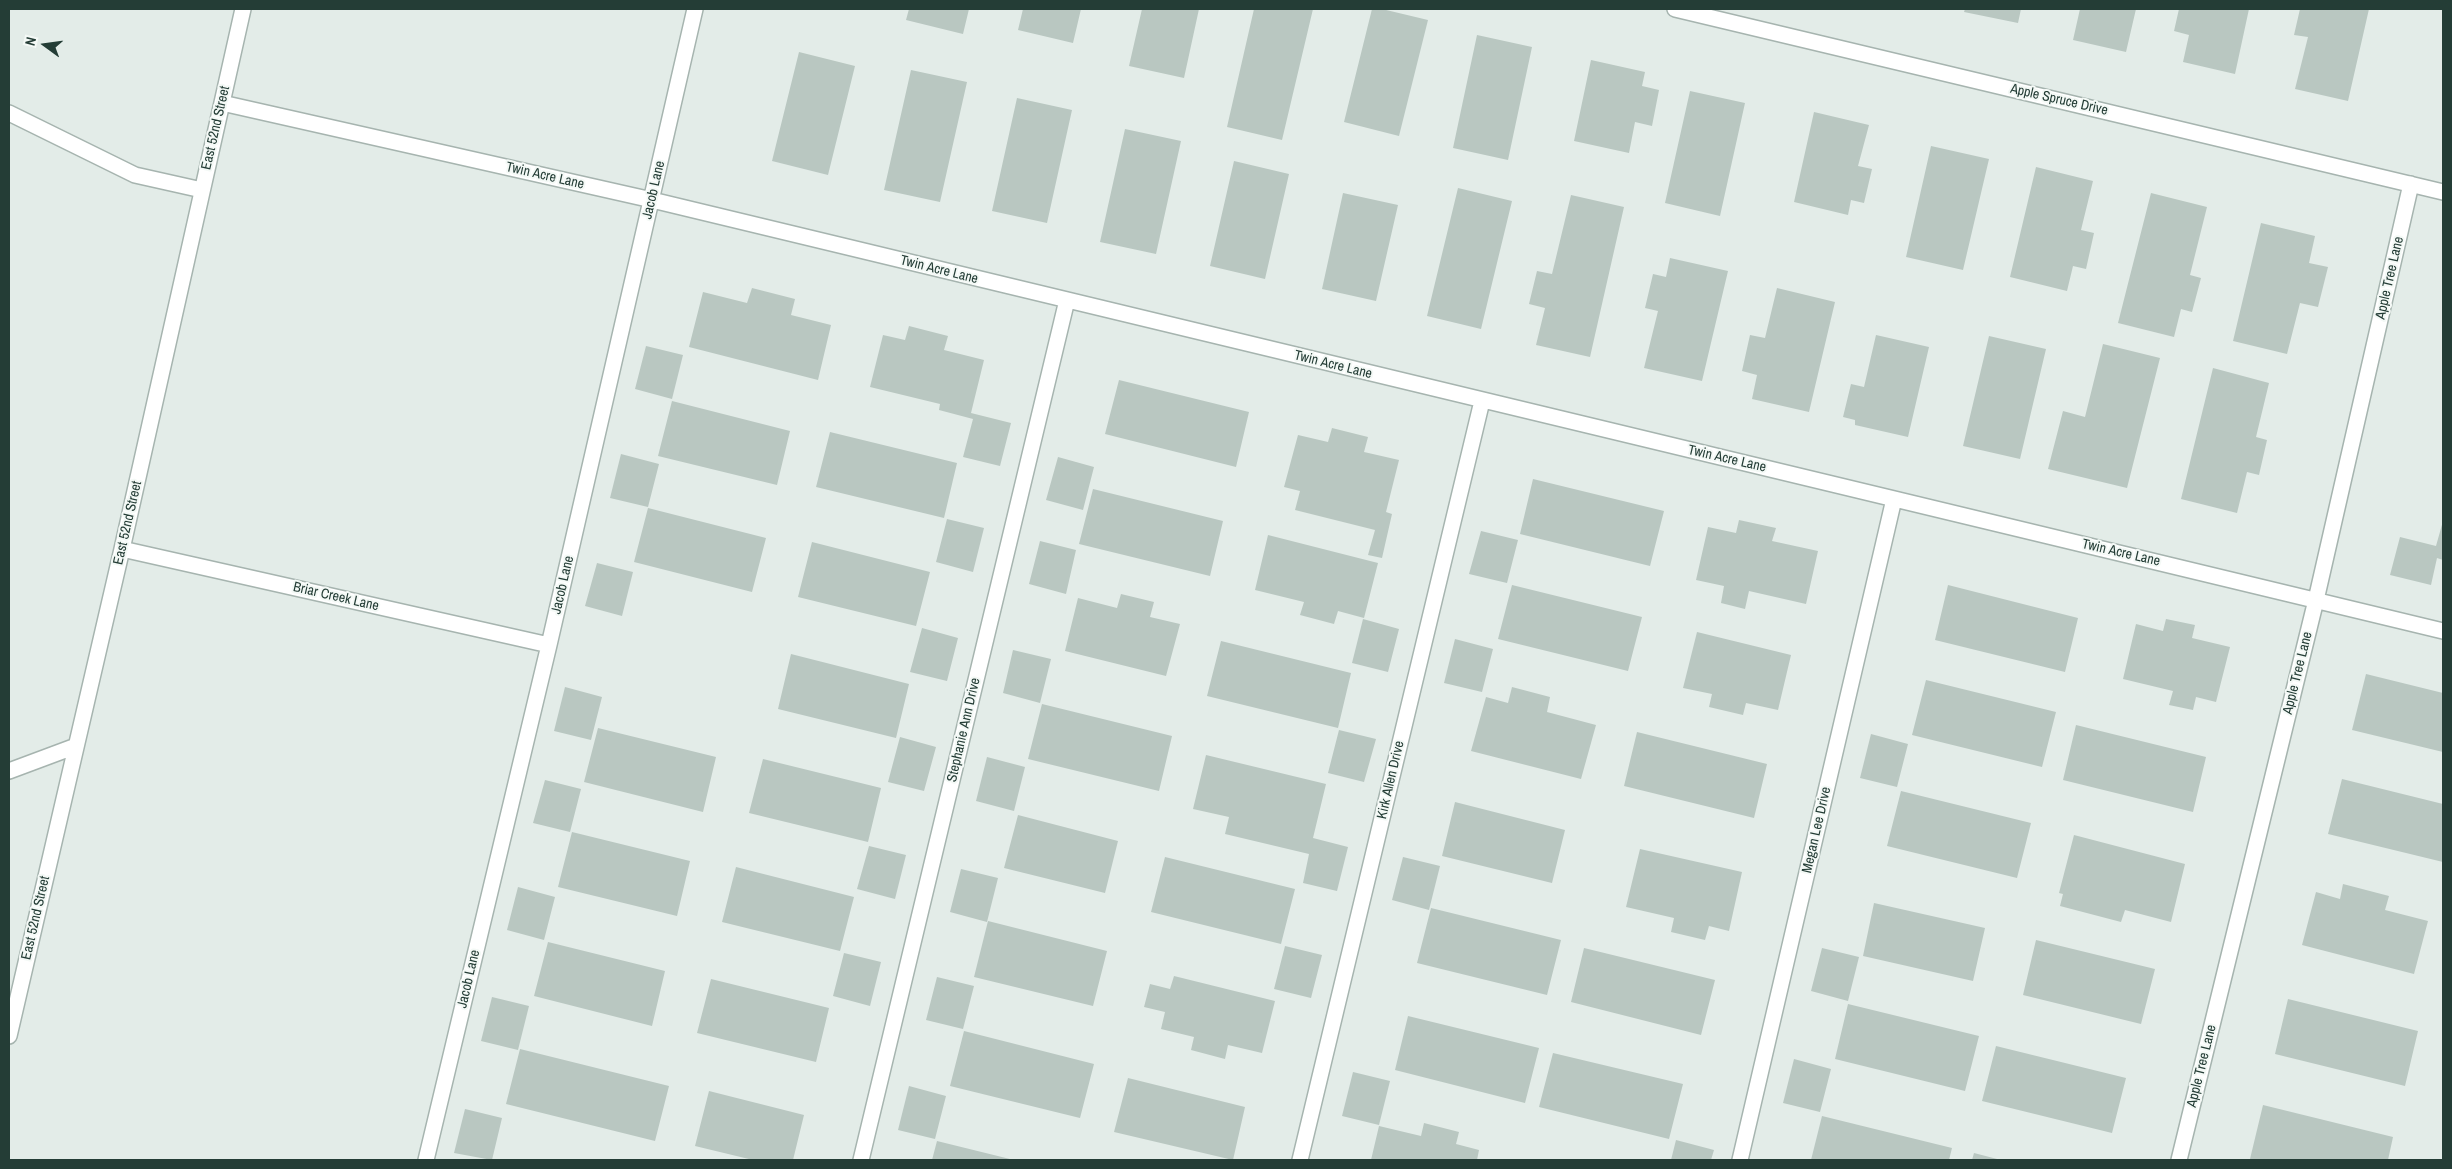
<!DOCTYPE html>
<html>
<head>
<meta charset="utf-8">
<style>
  body { margin:0 }
  #map { position:relative; width:2452px; height:1169px; overflow:hidden; background:#e3ece8; font-family:"Archivo Narrow",sans-serif }
  canvas { display:block }
  .frame { position:absolute; inset:0; border:10px solid #243d36; pointer-events:none }
  .north { position:absolute; left:20px; top:20px; width:50px; height:50px; -webkit-text-stroke:4px #f4f9f6; paint-order:stroke; rotate:284deg; font-size:14px; font-weight:700; line-height:20px; text-align:center; color:#243d36 }
  .north::after { content:''; display:block; margin:auto; width:18px; height:22px; background:#243d36; clip-path:polygon(50% 0,100% 100%,50% 72%,0 100%) }
</style>
</head>
<body>
<div id="map">
<canvas width="2452" height="1169"></canvas>
<div class="frame"></div>
<div class="north">N</div>
</div>
<script>
const ctx = document.querySelector('canvas').getContext('2d');
ctx.lineJoin = 'round';
function fill(path, color) { ctx.fillStyle = color; ctx.fill(path, 'evenodd'); }
const poly = rows => new Path2D(rows.map(r => 'M' + r).join(''));
function trace(path, color, width, dash) { ctx.strokeStyle = color; ctx.lineWidth = width; ctx.lineCap = dash ? 'butt' : 'round'; ctx.setLineDash(dash || []); ctx.stroke(path); }
function write(font, color, halo, rows, align = 'center') {
  ctx.font = font + ' "Archivo Narrow",sans-serif'; ctx.lineWidth = 4; ctx.setLineDash([]); ctx.textBaseline = 'middle'; ctx.strokeStyle = halo; ctx.fillStyle = color; for (const [text, x, y, turn = 0] of rows) {
    ctx.save(); ctx.translate(x, y); ctx.rotate((+turn || 0) * Math.PI / 180); ctx.textAlign = isNaN(turn) ? turn : align; if (halo) ctx.strokeText(text, 0, 0); ctx.fillText(text, 0, 0); ctx.restore();
  }
}
fill(poly([
  [909,9,969,9,963,34,906,20],
  [1023,9,1081,9,1073,43,1018,30],
  [1142,9,1199,9,1184,78,1129,66],
  [1254,9,1313,9,1282,140,1227,127],
  [1372,9,1382,9,1428,20,1399,136,1344,122],
  [1965,9,2021,9,2018,23,1964,12],
  [2080,9,2136,9,2126,52,2073,40],
  [2179,9,2249,9,2235,74,2183,62,2189,35,2174,31],
  [2300,9,2369,9,2348,101,2295,89,2308,37,2294,35],
  [1477,35,1532,47,1508,160,1453,148],
  [799,52,855,66,828,175,772,161],
  [1591,60,1645,72,1642,86,1659,90,1652,126,1635,122,1629,153,1574,141],
  [911,70,967,82,940,202,884,190],
  [1690,91,1745,103,1720,216,1665,203],
  [1017,98,1072,110,1047,223,992,211],
  [1814,112,1869,125,1858,166,1872,169,1864,203,1851,200,1848,215,1794,202],
  [1125,129,1181,141,1156,254,1100,242],
  [1931,146,1989,159,1963,270,1906,257],
  [1234,161,1289,174,1265,279,1210,266],
  [2036,167,2093,181,2081,230,2094,233,2086,269,2073,266,2067,291,2010,277],
  [1458,188,1512,201,1481,329,1427,316],
  [1343,193,1398,205,1376,301,1322,289],
  [2151,193,2207,207,2190,275,2201,278,2192,312,2181,309,2174,337,2118,323],
  [1571,195,1624,207,1590,357,1536,345,1545,308,1529,304,1537,271,1552,274],
  [2261,223,2315,236,2309,263,2328,267,2318,307,2300,303,2287,354,2233,341],
  [1670,258,1728,271,1702,381,1644,368,1658,311,1645,308,1653,274,1666,277],
  [752,288,795,299,791,315,831,325,818,380,689,347,703,292,747,303],
  [1777,288,1835,302,1809,412,1752,399,1757,375,1742,371,1750,335,1765,338],
  [909,326,948,336,944,350,984,360,971,413,1011,423,1000,466,963,457,973,419,939,410,940,404,870,387,883,335,905,340],
  [1876,335,1929,347,1908,437,1855,425,1855,420,1843,417,1851,384,1864,387],
  [1989,336,2046,349,2020,459,1963,446],
  [2103,344,2160,358,2127,488,2048,469,2063,411,2085,417],
  [646,346,683,355,672,399,635,389],
  [2213,368,2269,383,2256,437,2267,440,2259,475,2247,472,2237,513,2181,499],
  [1119,380,1249,412,1236,467,1105,434],
  [672,401,790,431,777,485,658,456],
  [1332,428,1368,437,1364,452,1399,460,1386,512,1392,514,1382,558,1368,555,1375,530,1295,510,1300,491,1284,487,1298,435,1328,442],
  [830,432,957,463,944,518,816,487],
  [621,454,659,464,648,507,610,498],
  [1058,457,1094,467,1083,510,1046,500],
  [1533,479,1664,511,1650,566,1520,534],
  [1093,489,1223,521,1210,576,1079,544],
  [648,508,766,538,752,592,634,562],
  [947,519,984,528,973,572,936,562],
  [1739,520,1776,528,1772,541,1818,551,1806,604,1749,591,1745,609,1721,603,1724,586,1696,580,1708,527,1736,533],
  [2443,521,2443,560,2437,558,2431,585,2390,575,2400,537,2436,546],
  [1481,531,1518,540,1507,583,1469,574],
  [1268,535,1378,563,1364,618,1338,611,1334,624,1300,615,1304,602,1255,590],
  [1040,541,1076,550,1066,594,1029,584],
  [812,542,930,572,916,626,798,597],
  [597,563,633,572,622,616,585,606],
  [1512,585,1642,617,1628,671,1498,639],
  [1948,585,2078,618,2065,672,1935,640],
  [1121,594,1154,602,1150,617,1180,624,1166,676,1065,651,1078,598,1117,608],
  [1363,619,1399,629,1388,672,1352,663],
  [2166,619,2195,625,2192,638,2230,647,2216,702,2196,697,2193,710,2169,705,2173,691,2123,679,2136,624,2163,631],
  [922,628,958,638,947,681,910,672],
  [1697,632,1791,655,1778,710,1746,703,1743,715,1709,707,1712,694,1683,688],
  [1455,639,1493,649,1482,692,1444,683],
  [1221,641,1351,673,1338,728,1207,696],
  [1013,650,1051,659,1040,703,1003,693],
  [791,654,909,684,896,738,778,709],
  [2366,674,2443,693,2443,752,2352,730],
  [1926,680,2056,712,2042,767,1912,735],
  [565,687,602,697,591,740,554,731],
  [1512,687,1550,697,1547,712,1596,725,1581,779,1471,751,1486,697,1508,703],
  [1042,704,1172,736,1159,791,1028,759],
  [2076,725,2206,757,2193,812,2063,780],
  [598,728,716,757,703,812,584,782],
  [1339,730,1376,739,1364,782,1328,773],
  [1637,732,1767,764,1754,818,1624,786],
  [1871,734,1908,744,1897,787,1860,778],
  [900,737,936,747,924,791,888,782],
  [1206,755,1326,784,1313,838,1348,847,1337,891,1303,883,1309,854,1225,834,1229,817,1193,809],
  [987,757,1025,767,1014,811,976,801],
  [763,759,881,788,868,842,749,813],
  [2342,779,2443,804,2443,862,2328,834],
  [545,780,581,789,570,832,533,823],
  [1901,791,2031,823,2017,878,1887,846],
  [1455,802,1565,830,1552,883,1442,856],
  [1018,815,1118,841,1105,893,1004,868],
  [572,832,690,861,677,916,558,887],
  [2074,835,2185,864,2171,922,2125,910,2121,922,2060,906,2063,894,2059,893],
  [869,846,906,855,895,899,857,889],
  [1640,849,1742,872,1729,931,1709,926,1705,940,1671,932,1674,918,1626,907],
  [1165,857,1295,889,1281,944,1151,912],
  [1403,857,1440,866,1429,910,1392,900],
  [736,867,854,897,840,951,722,922],
  [961,869,998,878,987,922,950,912],
  [2343,884,2389,896,2385,910,2428,921,2414,974,2302,945,2316,892,2340,899],
  [518,887,555,897,544,940,507,930],
  [1874,903,1985,928,1973,981,1863,956],
  [1431,908,1561,940,1547,995,1417,963],
  [988,921,1107,951,1093,1006,974,977],
  [2036,940,2155,969,2141,1024,2023,995],
  [548,942,665,971,652,1026,534,996],
  [1285,946,1322,955,1311,998,1274,989],
  [1584,948,1715,980,1701,1035,1571,1002],
  [1822,948,1859,957,1848,1001,1811,991],
  [844,953,881,962,870,1006,833,996],
  [1174,976,1275,1001,1262,1053,1228,1045,1225,1059,1191,1050,1194,1037,1161,1029,1165,1012,1144,1007,1150,984,1170,989],
  [937,977,974,986,963,1029,926,1020],
  [711,979,829,1008,816,1062,697,1033],
  [492,997,529,1006,518,1050,481,1041],
  [2288,999,2418,1031,2405,1086,2275,1054],
  [1848,1004,1979,1036,1965,1091,1835,1059],
  [1408,1016,1539,1048,1525,1103,1395,1070],
  [964,1031,1094,1064,1080,1118,950,1086],
  [1996,1046,2126,1078,2112,1133,1982,1101],
  [520,1049,669,1086,655,1141,506,1104],
  [1553,1053,1683,1084,1669,1139,1539,1107],
  [1794,1059,1831,1069,1820,1112,1783,1103],
  [1353,1072,1390,1081,1379,1125,1342,1116],
  [1128,1078,1245,1107,1233,1160,1114,1132],
  [909,1086,946,1096,935,1139,898,1130],
  [709,1091,804,1115,793,1160,753,1160,695,1146],
  [2263,1105,2393,1137,2388,1160,2250,1159],
  [465,1109,502,1118,492,1160,454,1153],
  [1822,1116,1952,1148,1949,1160,1811,1160],
  [1424,1123,1459,1132,1456,1144,1479,1150,1477,1160,1371,1160,1379,1126,1421,1136],
  [1676,1140,1714,1150,1711,1160,1671,1160],
  [937,1141,1014,1160,932,1160],
  [1974,1153,2001,1160,1972,1160]
]), '#b9c7c1');
const minor = poly([
  [1675,9,2443,192],
  [222,103,652,200,2443,631],
  [9,113,135,175,202,190],
  [122,549,549,645],
  [9,771,76,746],
  [9,1036,122,549,243,9],
  [426,1160,549,645,695,9],
  [861,1160,1067,300],
  [1300,1160,1482,401],
  [1740,1160,1894,499],
  [2179,1160,2316,600,2411,184]
]);
trace(minor, '#a6b4af', 18);
trace(minor, '#fff', 15);
write('14px', '#243d36', '#f4f9f6', [
  ["Apple Spruce Drive",2059,100,13],
  ["East 52nd Street",216,128,-77],
  ["Twin Acre Lane",545,176,13],
  ["Jacob Lane",654,190,-77],
  ["Twin Acre Lane",939,270,14],
  ["Apple Tree Lane",2390,278,-77],
  ["Twin Acre Lane",1333,365,14],
  ["Twin Acre Lane",1727,459,13],
  ["East 52nd Street",128,523,-77],
  ["Twin Acre Lane",2121,553,13],
  ["Jacob Lane",563,585,-77],
  ["Briar Creek Lane",336,597,13],
  ["Apple Tree Lane",2298,673,-76],
  ["Stephanie Ann Drive",964,730,-77],
  ["Kirk Allen Drive",1391,780,-77],
  ["Megan Lee Drive",1817,830,-77],
  ["East 52nd Street",36,918,-77],
  ["Jacob Lane",469,979,-77],
  ["Apple Tree Lane",2202,1066,-76]
]);
</script>
</body>
</html>
